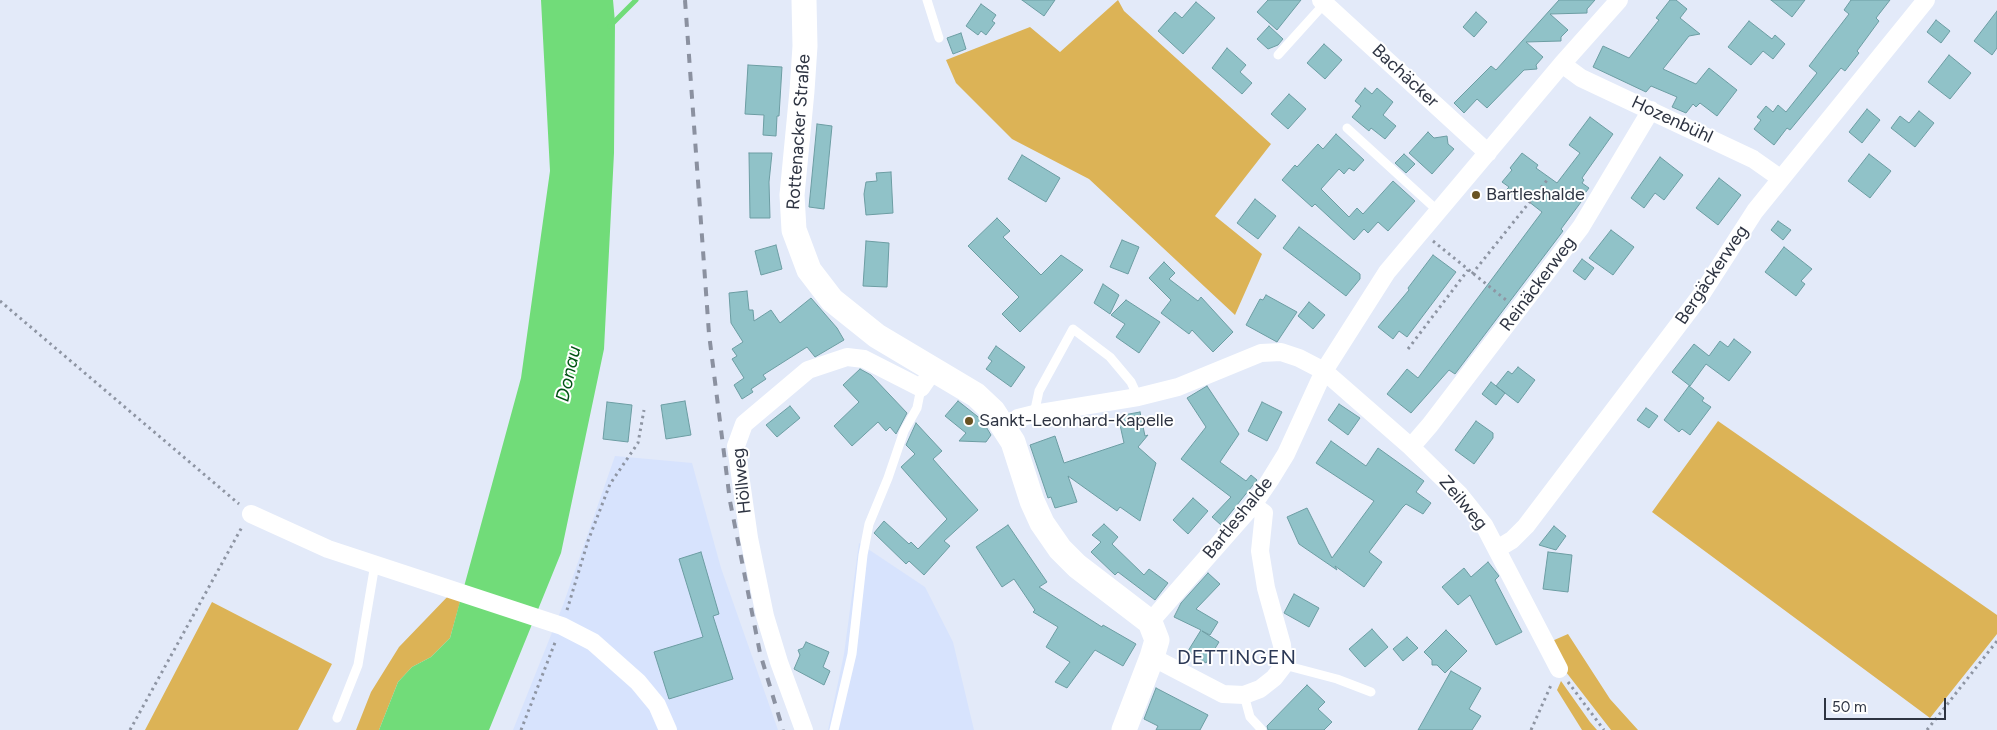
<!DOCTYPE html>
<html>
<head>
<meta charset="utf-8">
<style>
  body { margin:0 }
  #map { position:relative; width:1997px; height:730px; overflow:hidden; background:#e3eaf9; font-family:Figtree,sans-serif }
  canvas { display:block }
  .scale { position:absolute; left:1824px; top:698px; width:122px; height:22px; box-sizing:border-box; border:2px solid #2e3442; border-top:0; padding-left:6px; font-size:15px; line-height:18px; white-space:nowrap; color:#2e3442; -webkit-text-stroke:4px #fff; paint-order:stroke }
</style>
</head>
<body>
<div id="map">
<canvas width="1997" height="730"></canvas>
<div class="scale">50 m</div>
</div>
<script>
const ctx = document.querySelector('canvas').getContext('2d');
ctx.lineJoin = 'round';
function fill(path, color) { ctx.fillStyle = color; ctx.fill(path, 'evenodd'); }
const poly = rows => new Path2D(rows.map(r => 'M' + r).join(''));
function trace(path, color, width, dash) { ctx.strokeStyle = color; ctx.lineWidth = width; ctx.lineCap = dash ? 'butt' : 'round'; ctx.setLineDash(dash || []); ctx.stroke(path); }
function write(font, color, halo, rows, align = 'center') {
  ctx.font = font + ' Figtree,sans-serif'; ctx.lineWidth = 4; ctx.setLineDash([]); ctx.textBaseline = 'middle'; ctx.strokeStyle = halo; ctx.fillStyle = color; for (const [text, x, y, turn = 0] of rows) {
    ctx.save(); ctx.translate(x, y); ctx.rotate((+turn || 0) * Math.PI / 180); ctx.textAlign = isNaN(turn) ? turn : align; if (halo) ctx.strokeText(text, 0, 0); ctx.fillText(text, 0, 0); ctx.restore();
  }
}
fill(poly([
  [615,456,692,463,721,568,778,730,513,730,563,605],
  [859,543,925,587,953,642,974,730,828,730,844,654]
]), '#d7e3fd');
fill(poly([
  [1118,0,1124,11,1271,144,1215,216,1262,254,1235,315,1089,179,1012,139,956,83,946,60,1030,27,1060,52],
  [1718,421,1997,615,1997,634,1930,718,1652,512],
  [451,593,462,595,450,638,431,657,412,667,398,682,379,730,356,730,371,692,399,647],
  [212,602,332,664,298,730,145,730],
  [1568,634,1610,699,1638,730,1611,730,1566,672,1552,641],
  [1561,681,1590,722,1597,730,1582,730,1557,690]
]), '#dcb356');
fill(poly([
  [541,0,613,0,615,22,614,153,604,349,561,553,489,730,379,730,398,682,412,667,431,657,450,638,521,378,550,171]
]), '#71dc79');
trace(poly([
  [610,26,636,0]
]), '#71dc79', 5);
const building = poly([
  [1022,0,1055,0,1044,16,1022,0],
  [1268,0,1301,0,1277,30,1257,12,1268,0],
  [1559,0,1595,0,1587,9,1587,13,1550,14,1568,30,1561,37,1561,41,1526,42,1543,57,1536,65,1537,69,1524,70,1487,108,1477,99,1464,113,1454,103,1491,66,1496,70,1559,0],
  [1670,0,1676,0,1687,9,1680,18,1700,34,1689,36,1663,69,1696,84,1709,68,1737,90,1717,116,1700,103,1696,107,1693,104,1686,113,1672,107,1677,97,1651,86,1646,92,1593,67,1603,46,1629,58,1659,20,1656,18,1670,0],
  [1771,0,1805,0,1792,17,1771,0],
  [1851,0,1890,0,1876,18,1879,21,1857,51,1859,53,1845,71,1841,68,1790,130,1787,128,1774,145,1754,129,1761,120,1757,117,1766,106,1773,112,1778,105,1786,112,1817,73,1809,66,1849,14,1844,10,1851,0],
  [1196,2,1215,18,1183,54,1158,31,1175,12,1182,18,1196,2],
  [981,4,996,15,992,21,995,23,986,35,981,31,978,35,966,26,981,4],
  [1997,11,1997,48,1992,55,1974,41,1997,11],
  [1476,12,1487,22,1474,37,1463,27,1476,12],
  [1936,20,1950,31,1941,43,1927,32,1936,20],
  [1749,21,1772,39,1775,35,1785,44,1773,59,1763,51,1751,65,1728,47,1749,21],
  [1269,26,1283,39,1278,45,1268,49,1257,39,1269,26],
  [961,33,966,49,953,54,947,38,961,33],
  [1324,44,1342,60,1325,79,1307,63,1324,44],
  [1227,48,1246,65,1240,72,1252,83,1242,94,1212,68,1227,48],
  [1949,55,1971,73,1950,99,1928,82,1949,55],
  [748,65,782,67,779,116,777,116,776,136,763,135,764,115,745,114,748,65],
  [1365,88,1372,94,1377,88,1393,102,1383,115,1396,126,1385,139,1371,128,1369,131,1352,117,1361,106,1355,101,1365,88],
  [1289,94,1306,109,1288,129,1271,114,1289,94],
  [1867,109,1880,120,1862,143,1849,132,1867,109],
  [1919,111,1934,123,1915,147,1891,128,1900,116,1909,123,1919,111],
  [1590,117,1613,134,1582,178,1584,180,1582,183,1589,188,1579,201,1581,202,1561,229,1563,231,1455,374,1449,370,1411,413,1387,394,1407,369,1418,378,1542,212,1519,194,1516,197,1506,190,1509,187,1502,182,1512,170,1510,168,1522,153,1538,165,1536,168,1557,183,1580,153,1569,145,1590,117],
  [817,124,832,126,824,209,809,207,817,124],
  [1428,132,1434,138,1447,136,1448,144,1454,149,1432,174,1409,153,1428,132],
  [1336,134,1364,160,1354,171,1349,168,1344,174,1339,169,1321,189,1349,217,1357,208,1363,214,1393,181,1415,201,1388,231,1378,222,1368,233,1364,229,1354,240,1315,204,1312,207,1282,180,1295,165,1297,167,1318,144,1323,149,1336,134],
  [749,153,772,153,769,182,770,218,750,218,749,153],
  [1404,154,1415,164,1406,173,1395,163,1404,154],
  [1869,154,1891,171,1870,198,1848,181,1869,154],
  [1022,155,1060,178,1046,202,1008,179,1022,155],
  [1660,157,1683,175,1664,200,1655,193,1644,208,1631,198,1660,157],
  [891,172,893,213,866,215,864,194,866,182,877,181,876,173,891,172],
  [1719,178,1741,195,1718,225,1696,208,1719,178],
  [1255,199,1276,216,1258,239,1237,223,1255,199],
  [997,218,1010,231,1003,237,1041,275,1061,255,1083,270,1020,332,1002,314,1019,297,968,246,997,218],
  [1778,221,1791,230,1783,240,1771,230,1778,221],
  [1299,227,1360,274,1360,279,1346,296,1283,248,1299,227],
  [1611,230,1634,247,1613,275,1589,258,1611,230],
  [1122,240,1139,247,1128,274,1110,267,1122,240],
  [866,241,889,243,887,287,863,286,866,241],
  [776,245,782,269,761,275,755,251,776,245],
  [1784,247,1812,269,1801,281,1805,284,1796,296,1765,272,1784,247],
  [1433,255,1456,272,1407,337,1399,331,1393,339,1378,327,1409,290,1408,288,1433,255],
  [1582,259,1594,268,1585,280,1573,271,1582,259],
  [1164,262,1175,273,1169,279,1198,301,1201,297,1233,332,1213,352,1192,330,1189,334,1161,313,1171,300,1149,278,1164,262],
  [1103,284,1119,295,1110,314,1094,303,1103,284],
  [747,291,749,310,753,310,754,321,771,310,780,323,811,298,837,328,844,340,815,357,807,347,763,375,766,379,751,389,753,392,742,399,734,385,744,378,732,359,737,356,732,349,743,342,731,323,729,293,747,291],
  [1266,295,1297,312,1277,342,1246,325,1260,299,1263,300,1266,295],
  [1126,300,1160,322,1139,353,1116,337,1125,324,1111,315,1126,300],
  [1309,302,1325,315,1313,329,1298,316,1309,302],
  [1734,339,1751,352,1729,381,1706,364,1690,386,1672,372,1694,344,1709,356,1720,341,1728,347,1734,339],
  [996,346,1025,367,1011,387,986,369,992,361,988,358,996,346],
  [1518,367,1535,380,1518,403,1496,386,1508,371,1512,374,1518,367],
  [860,369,871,375,907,413,896,434,890,427,886,431,878,422,852,446,834,426,859,402,843,385,860,369],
  [1491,382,1505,393,1496,405,1482,394,1491,382],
  [1207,386,1239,434,1220,462,1246,481,1251,475,1257,480,1221,525,1212,517,1231,497,1181,459,1206,427,1187,398,1207,386],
  [1689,386,1704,398,1702,401,1711,407,1690,435,1682,429,1679,432,1664,420,1689,386],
  [685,401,691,435,666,439,661,405,685,401],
  [958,401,982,420,991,435,986,442,959,441,966,433,945,416,958,401],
  [607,402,632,405,628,442,603,439,607,402],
  [1262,402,1282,412,1267,441,1248,431,1262,402],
  [1339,404,1360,418,1348,435,1328,420,1339,404],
  [790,406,800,418,777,437,766,425,790,406],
  [1646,408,1658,416,1649,428,1637,420,1646,408],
  [1140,412,1145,436,1148,435,1138,447,1156,463,1140,521,1120,507,1117,511,1068,476,1077,502,1055,508,1051,497,1048,498,1030,445,1055,436,1064,463,1124,443,1118,416,1140,412],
  [1476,421,1493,433,1493,438,1474,464,1455,450,1476,421],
  [916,423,942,451,933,459,978,510,944,541,950,546,924,575,909,561,906,564,874,533,884,521,909,544,911,542,918,549,947,519,901,467,915,454,906,445,916,423],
  [1331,441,1366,466,1378,448,1424,481,1416,492,1431,503,1423,514,1406,504,1402,508,1369,552,1382,562,1364,587,1335,566,1337,570,1299,544,1287,517,1307,508,1332,558,1374,501,1316,463,1331,441],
  [1193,498,1208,511,1188,534,1173,520,1193,498],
  [1104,524,1118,537,1112,544,1144,575,1149,569,1168,583,1155,600,1118,572,1115,575,1091,552,1101,542,1092,535,1104,524],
  [1008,525,1047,582,1039,587,1102,627,1103,625,1136,644,1123,666,1095,650,1067,688,1055,682,1070,662,1046,647,1058,627,1033,612,1035,610,1014,579,1002,587,976,547,1008,525],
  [1554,526,1566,536,1556,550,1539,545,1554,526],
  [701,552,719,614,713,616,733,679,669,699,654,652,703,637,679,559,701,552],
  [1548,552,1572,555,1568,592,1543,589,1548,552],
  [1488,562,1499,576,1495,580,1522,632,1496,645,1470,595,1458,605,1442,587,1464,568,1471,577,1488,562],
  [1208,573,1220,584,1196,609,1218,622,1210,635,1202,631,1219,642,1206,663,1188,651,1201,630,1174,617,1181,603,1208,573],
  [1294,594,1319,608,1309,627,1284,613,1294,594],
  [1372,629,1388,647,1365,667,1349,649,1372,629],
  [1446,630,1467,651,1445,673,1437,665,1432,665,1432,660,1424,652,1446,630],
  [1407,637,1418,648,1403,661,1393,649,1407,637],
  [806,642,829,652,823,667,830,671,824,685,794,669,800,655,798,650,803,648,806,642],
  [1451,671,1481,688,1469,709,1481,716,1472,730,1418,730,1451,671],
  [1307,685,1325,702,1318,709,1332,722,1324,730,1268,730,1267,726,1307,685],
  [1156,688,1208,715,1200,730,1156,730,1158,726,1144,719,1156,688]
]);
fill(building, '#90c2c8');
trace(building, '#6c9da3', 1);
trace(poly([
  [1433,241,1506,300],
  [1472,274,1548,179],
  [0,301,239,504],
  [1408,349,1468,270],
  [567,610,588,541,610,484,638,443,644,410],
  [1568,682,1604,730],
  [130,730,242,527],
  [521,730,556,640],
  [1531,730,1552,683],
  [1927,730,1997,641]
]), '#8e95a3', 3, [2.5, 4]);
trace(poly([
  [927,0,939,38],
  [1278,55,1325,3],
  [1347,128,1438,211],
  [1034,414,1039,391,1073,329,1110,357,1131,382,1138,397],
  [1284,665,1337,679,1371,692],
  [1244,695,1250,717,1262,730],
  [337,718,358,665,375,564],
  [834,730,852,654,863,555,869,524,888,478,904,431,917,408,921,388]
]), '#fff', 9);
trace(poly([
  [1321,0,1488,153],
  [1562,64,1581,78,1753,159,1780,178],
  [1004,428,1018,418,1034,414,1138,397,1178,387,1261,353,1281,352,1299,358,1324,371,1411,447,1460,495,1484,525,1559,669],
  [1411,447,1430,425,1581,227,1651,110],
  [251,514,328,549,562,626,593,642,638,682,657,705,668,730],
  [1497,549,1512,540,1526,526,1701,295,1755,211,1926,0],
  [1150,622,1253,505,1270,480,1286,454,1324,371,1387,272,1562,64,1619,0],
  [1152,657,1223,694,1244,695,1260,689,1274,678,1284,665,1282,645,1266,588,1260,551,1264,513,1253,505],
  [804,730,779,662,765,616,749,538,736,446,744,424,808,370,847,357,864,359,921,388,934,369]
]), '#fff', 18);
trace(poly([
  [804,0,805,46,802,91,792,195,794,230,809,270,832,300,877,336,976,395,993,411,1013,442,1032,501,1042,523,1060,549,1077,566,1150,622,1157,640,1152,657,1124,730]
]), '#fff', 25);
trace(poly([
  [685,0,709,334,730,501,760,653,783,730]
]), '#8b91a0', 4, [9, 9]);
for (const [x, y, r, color] of [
  [1476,195,5,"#695323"],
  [969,421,5,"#695323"]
]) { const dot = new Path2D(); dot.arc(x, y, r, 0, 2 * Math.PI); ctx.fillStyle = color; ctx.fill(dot); trace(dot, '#fff', 2); }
write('18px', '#2e3442', '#fff', [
  ["Bachäcker",1405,76,43],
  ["Hozenbühl",1672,120,25],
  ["Rottenacker Straße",799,132,-86],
  ["Bergäckerweg",1712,275,-56],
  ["Reinäckerweg",1538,284,-53],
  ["Höllweg",742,481,-96],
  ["Zeilweg",1463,503,50],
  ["Bartleshalde",1238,518,-51]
]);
write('18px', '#2e3442', '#fff', [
  ["Bartleshalde",1486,195],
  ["Sankt-Leonhard-Kapelle",979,421]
], 'left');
write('italic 19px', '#025314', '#fff', [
  ["Donau",569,374,-77]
]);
ctx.letterSpacing = '1px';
write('20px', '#2c3956', '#fff', [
  ["DETTINGEN",1237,658]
]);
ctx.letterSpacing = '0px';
</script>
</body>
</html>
